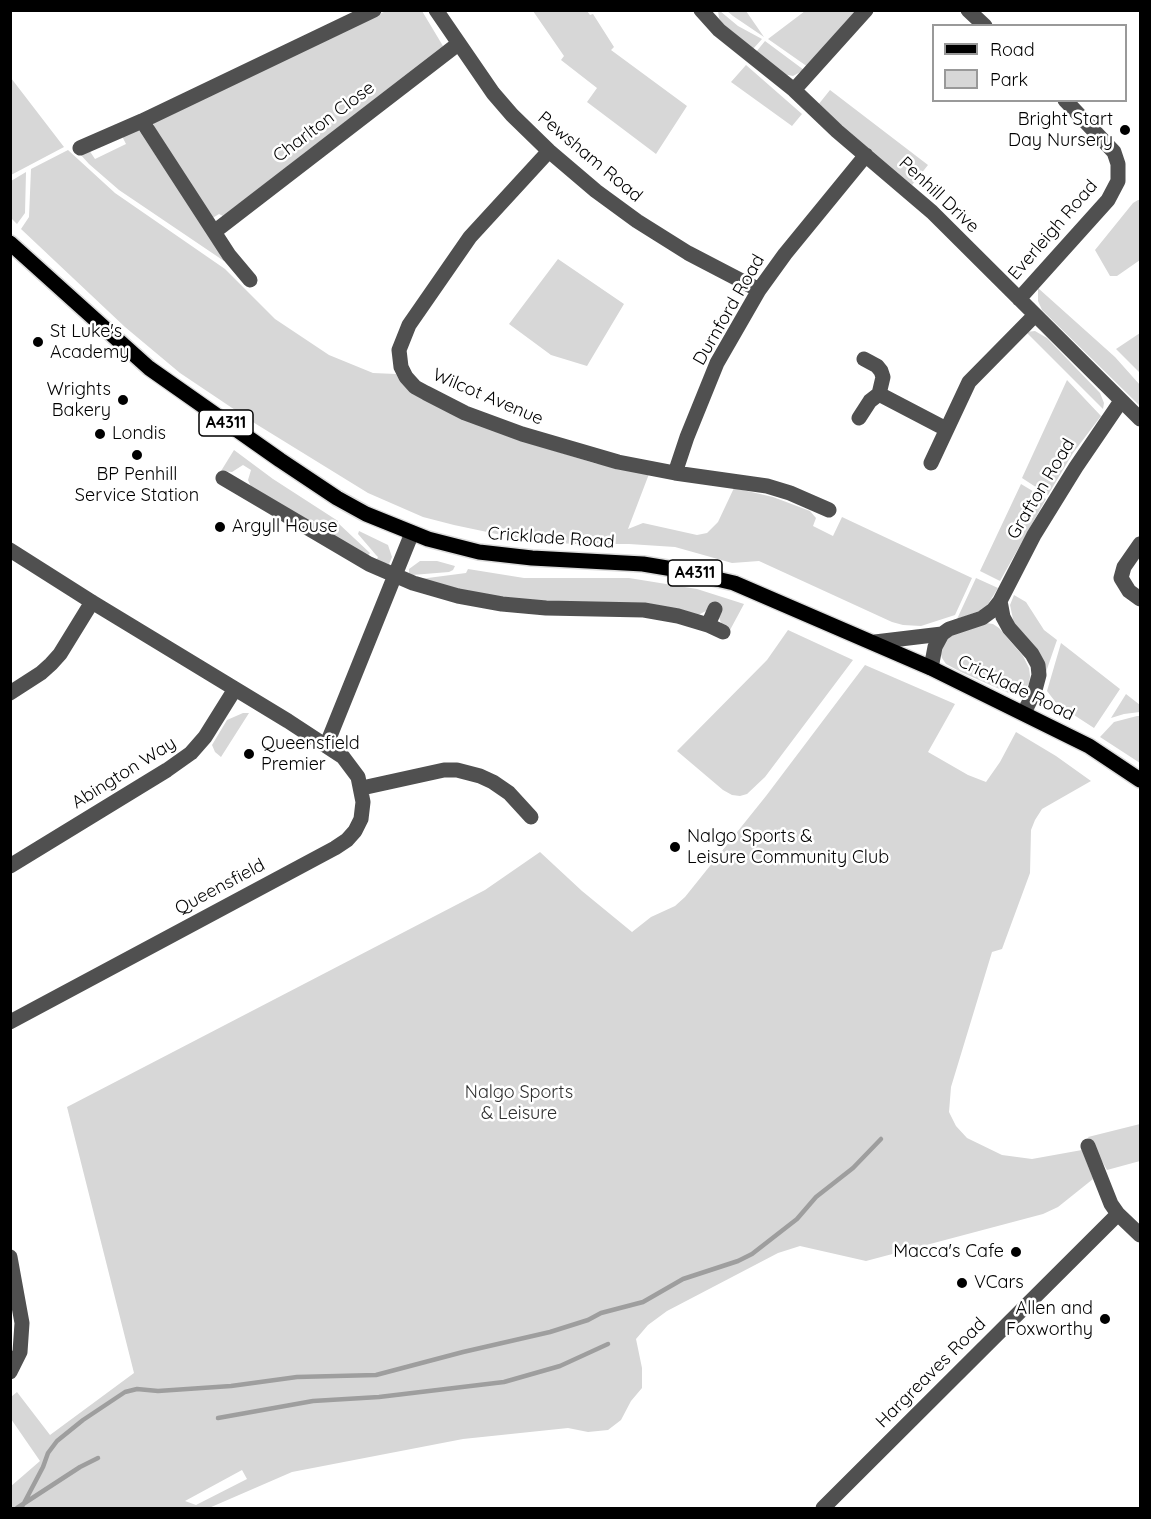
<!DOCTYPE html>
<html>
<head>
<meta charset="utf-8">
<style>
  body { margin:0 }
  #map { position:relative; width:1151px; height:1519px; overflow:hidden; background:#fff; font-family:Quicksand,sans-serif }
  canvas { display:block }
  .frame { position:absolute; inset:0; border:12px solid #000; pointer-events:none }
  .legend { position:absolute; left:932px; top:24px; width:195px; height:78px; box-sizing:border-box; background:#fff; border:2px solid #999; margin:0; padding:8px 10px; list-style:none; font-size:18px; color:#000 }
  .legend li { display:flex; align-items:center; gap:12px; height:30px }
  .legend b { width:30px; border:2px solid #999 }
</style>
</head>
<body>
<div id="map">
<canvas width="1151" height="1519"></canvas>
<div class="frame"></div>
<ul class="legend">
<li><b style="height:8px;background:#000"></b>Road</li>
<li><b style="height:16px;background:#d7d7d7"></b>Park</li>
</ul>
</div>
<script>
const ctx = document.querySelector('canvas').getContext('2d');
ctx.lineJoin = 'round';
function fill(path, color) { ctx.fillStyle = color; ctx.fill(path, 'evenodd'); }
const poly = rows => new Path2D(rows.map(r => 'M' + r).join(''));
function trace(path, color, width, dash) { ctx.strokeStyle = color; ctx.lineWidth = width; ctx.lineCap = dash ? 'butt' : 'round'; ctx.setLineDash(dash || []); ctx.stroke(path); }
function write(font, color, halo, rows, align = 'center') {
  ctx.font = font + ' Quicksand,sans-serif'; ctx.lineWidth = 5; ctx.setLineDash([]); ctx.textBaseline = 'middle'; ctx.strokeStyle = halo; ctx.fillStyle = color; for (const [text, x, y, turn = 0] of rows) {
    ctx.save(); ctx.translate(x, y); ctx.rotate((+turn || 0) * Math.PI / 180); ctx.textAlign = isNaN(turn) ? turn : align; if (halo) ctx.strokeText(text, 0, 0); ctx.fillText(text, 0, 0); ctx.restore();
  }
}
fill(poly([
  [855,10,856,12,808,67,768,39,805,11],
  [386,11,422,11,443,46,223,216,219,214,211,219,153,128,154,123,167,113],
  [533,11,587,11,590,15,593,14,614,47,611,50,687,106,656,154,587,102,597,88,561,60,564,56],
  [718,11,720,11,738,26,762,39,753,49,722,23,719,18],
  [727,11,746,11,764,37,733,16],
  [765,41,804,70,793,76,783,74,756,52],
  [746,65,802,114,792,126,731,82],
  [11,78,64,147,11,175],
  [830,90,928,165,912,185,818,105],
  [138,129,226,260,224,261,119,190,89,164,80,154,89,150,95,159,126,144,121,134],
  [68,150,115,193,225,269,275,319,329,355,373,373,396,374,405,386,532,444,594,463,649,474,628,529,643,523,697,535,707,533,718,522,734,488,773,497,810,511,816,518,813,526,833,536,842,517,972,578,955,615,921,626,903,625,892,622,759,561,732,563,675,547,629,544,573,544,525,540,454,525,423,517,368,493,256,424,180,373,125,327,21,229,29,217,31,169],
  [26,172,25,213,17,224,11,218,11,181],
  [1138,200,1140,200,1140,260,1117,276,1110,276,1095,250,1133,203],
  [558,259,624,304,587,366,551,355,509,324],
  [1038,288,1115,357,1140,385,1140,406,1042,310,1038,301],
  [1035,331,1047,338,1100,393,1104,403,1103,409,1026,332],
  [1140,333,1140,373,1116,349],
  [1067,380,1101,416,1073,453,1048,495,1022,478],
  [234,450,273,479,338,521,338,523,370,553,367,557,252,489,248,480,251,470,243,465,232,472,221,471],
  [1021,484,1046,499,1000,581,980,571],
  [359,531,388,545,392,557,389,564,376,561,378,557,376,555,358,534],
  [420,561,437,561,455,566,453,570,449,572,412,575,409,573,409,569],
  [468,569,524,578,629,578,697,589,744,604,730,630,722,626,719,617,706,611,698,615,495,598,420,579,466,573],
  [976,578,998,588,985,609,957,619],
  [1014,595,1026,602,1044,630,1057,640,1046,672,1014,624,1010,605],
  [986,623,993,624,999,628,1023,656,1029,668,1030,676,1029,684,1024,689,1017,693,1011,694,961,672,946,664,942,658,940,651,949,636],
  [788,630,853,660,765,777,747,794,740,796,732,795,723,790,677,751,767,660],
  [1061,643,1120,689,1094,728,1057,704,1047,691],
  [865,665,955,704,928,752,968,775,986,782,1000,762,1016,732,1056,756,1091,781,1042,809,1035,820,1031,830,1030,873,1002,949,992,952,951,1087,949,1112,956,1126,967,1138,1002,1155,1032,1159,1082,1150,1093,1179,1058,1207,1043,1214,866,1261,800,1246,778,1253,667,1311,648,1325,636,1339,642,1368,642,1388,631,1401,621,1420,608,1430,588,1432,568,1428,463,1439,292,1472,209,1508,11,1508,10,1487,40,1461,11,1419,11,1397,17,1392,50,1435,134,1373,67,1107,485,890,540,852,582,891,632,932,651,917,675,906,685,897,766,796],
  [242,1470,247,1479,196,1505,185,1501],
  [1126,694,1140,705,1140,712,1124,714,1111,718],
  [243,713,249,713,221,757,215,752,212,745,227,720],
  [1137,716,1140,716,1140,763,1100,737,1114,722],
  [1140,1124,1140,1161,1107,1170,1088,1137]
]), '#d7d7d7');
trace(poly([
  [218,1418,313,1401,379,1397,504,1382,560,1366,608,1344],
  [23,1505,43,1467,48,1453,57,1441,83,1420,125,1392,137,1389,158,1391,231,1386,297,1377,376,1375,463,1352,550,1332,588,1320,601,1313,643,1302,683,1279,738,1261,752,1254,797,1219,816,1197,853,1168,881,1139],
  [17,1508,80,1467,98,1458]
]), '#9e9e9e', 4.5);
const major = poly([
  [10,243,149,368,280,460,337,498,366,514,428,539,479,552,532,558,643,564,673,569,734,583,931,668,1089,746,1140,780]
]);
trace(major, '#dbdbdb', 18);
trace(poly([
  [436,10,493,93,512,115,549,151,596,191,637,221,688,253,759,290],
  [701,10,719,30,794,90,837,131,932,212,1140,419],
  [968,10,985,26],
  [794,90,866,10],
  [142,121,229,255,250,280],
  [80,148,142,121,374,10],
  [549,151,470,237,409,325,399,350,401,367,406,377,415,387,426,393,465,413,522,434,618,462,675,473,767,486,790,493,829,510],
  [214,232,458,44],
  [1019,299,1108,200,1118,181,1118,164,1114,152,1065,100],
  [864,359,877,366,881,371,883,377,879,394,946,429],
  [859,418,870,401,879,394],
  [931,463,969,382,1035,315],
  [675,473,687,437,717,363,759,290,785,254,866,155],
  [223,478,369,564,413,583,458,596,502,604,546,608,644,610,678,616,708,625,723,632],
  [1140,544,1124,567,1121,578,1129,591,1140,599],
  [10,550,92,602,288,721,343,757,358,777,363,802,361,819,355,831,347,840,335,848,10,1022],
  [1000,601,1034,535,1076,467,1121,401],
  [708,625,715,609],
  [875,642,942,634],
  [931,668,935,647,942,634,949,629,982,618,993,610,1000,601,1003,617,1009,628,1032,654,1038,665,1039,675,1035,690,1024,713],
  [10,693,41,673,51,664,60,654,92,602],
  [326,746,412,533],
  [362,788,444,770,457,770,480,776,493,782,509,793,531,817],
  [10,866,167,770,191,753,205,737,235,689],
  [1088,1146,1111,1204,1118,1214,1140,1235],
  [10,1257,22,1323,20,1352,10,1372],
  [823,1508,1118,1214]
]), '#505050', 15);
trace(major, '#000', 15);
for (const [x, y, r, color] of [
  [1125,130,6,"#000"],
  [38,342,6,"#000"],
  [123,400,6,"#000"],
  [100,434,6,"#000"],
  [137,455,6,"#000"],
  [220,527,6,"#000"],
  [249,754,6,"#000"],
  [675,847,6,"#000"],
  [1016,1252,6,"#000"],
  [962,1283,6,"#000"],
  [1105,1319,6,"#000"]
]) { const dot = new Path2D(); dot.arc(x, y, r, 0, 2 * Math.PI); ctx.fillStyle = color; ctx.fill(dot); trace(dot, '#fff', 2); }
for (const [x, y, w] of [
  [226,423,54],
  [695,573,54]
]) { const box = new Path2D(); box.roundRect(x - w / 2, y - 13, w, 26, 4.5); ctx.fillStyle = '#fff'; ctx.fill(box); trace(box, '#000', 1.5); }
write('bold 16px', '#000', null, [
  ["A4311",226,423],
  ["A4311",695,573]
]);
write('18px', '#000', '#fff', [
  ["Bright Start",1113,120,"right"],
  ["Day Nursery",1113,141,"right"],
  ["St Luke's",50,332],
  ["Academy",50,353],
  ["Wrights",111,390,"right"],
  ["Bakery",111,411,"right"],
  ["Londis",112,434],
  ["BP Penhill",137,475,"center"],
  ["Service Station",137,496,"center"],
  ["Argyll House",232,527],
  ["Queensfield",261,744],
  ["Premier",261,765],
  ["Nalgo Sports &",687,837],
  ["Leisure Community Club",687,858],
  ["Macca's Cafe",1004,1252,"right"],
  ["VCars",974,1283],
  ["Allen and",1093,1309,"right"],
  ["Foxworthy",1093,1330,"right"]
], 'left');
write('18px', '#000', '#fff', [
  ["Charlton Close",324,122,-37],
  ["Pewsham Road",590,157,40],
  ["Penhill Drive",939,195,43],
  ["Everleigh Road",1053,230,-49],
  ["Durnford Road",729,310,-60],
  ["Wilcot Avenue",488,397,23],
  ["Grafton Road",1041,489,-59],
  ["Cricklade Road",551,538,4],
  ["Cricklade Road",1016,688,26],
  ["Abington Way",124,773,-32],
  ["Queensfield",220,887,-28],
  ["Hargreaves Road",931,1373,-45]
]);
write('18px', '#2e2e2e', '#fff', [
  ["Nalgo Sports",519,1093],
  ["& Leisure",519,1114]
]);
</script>
</body>
</html>
